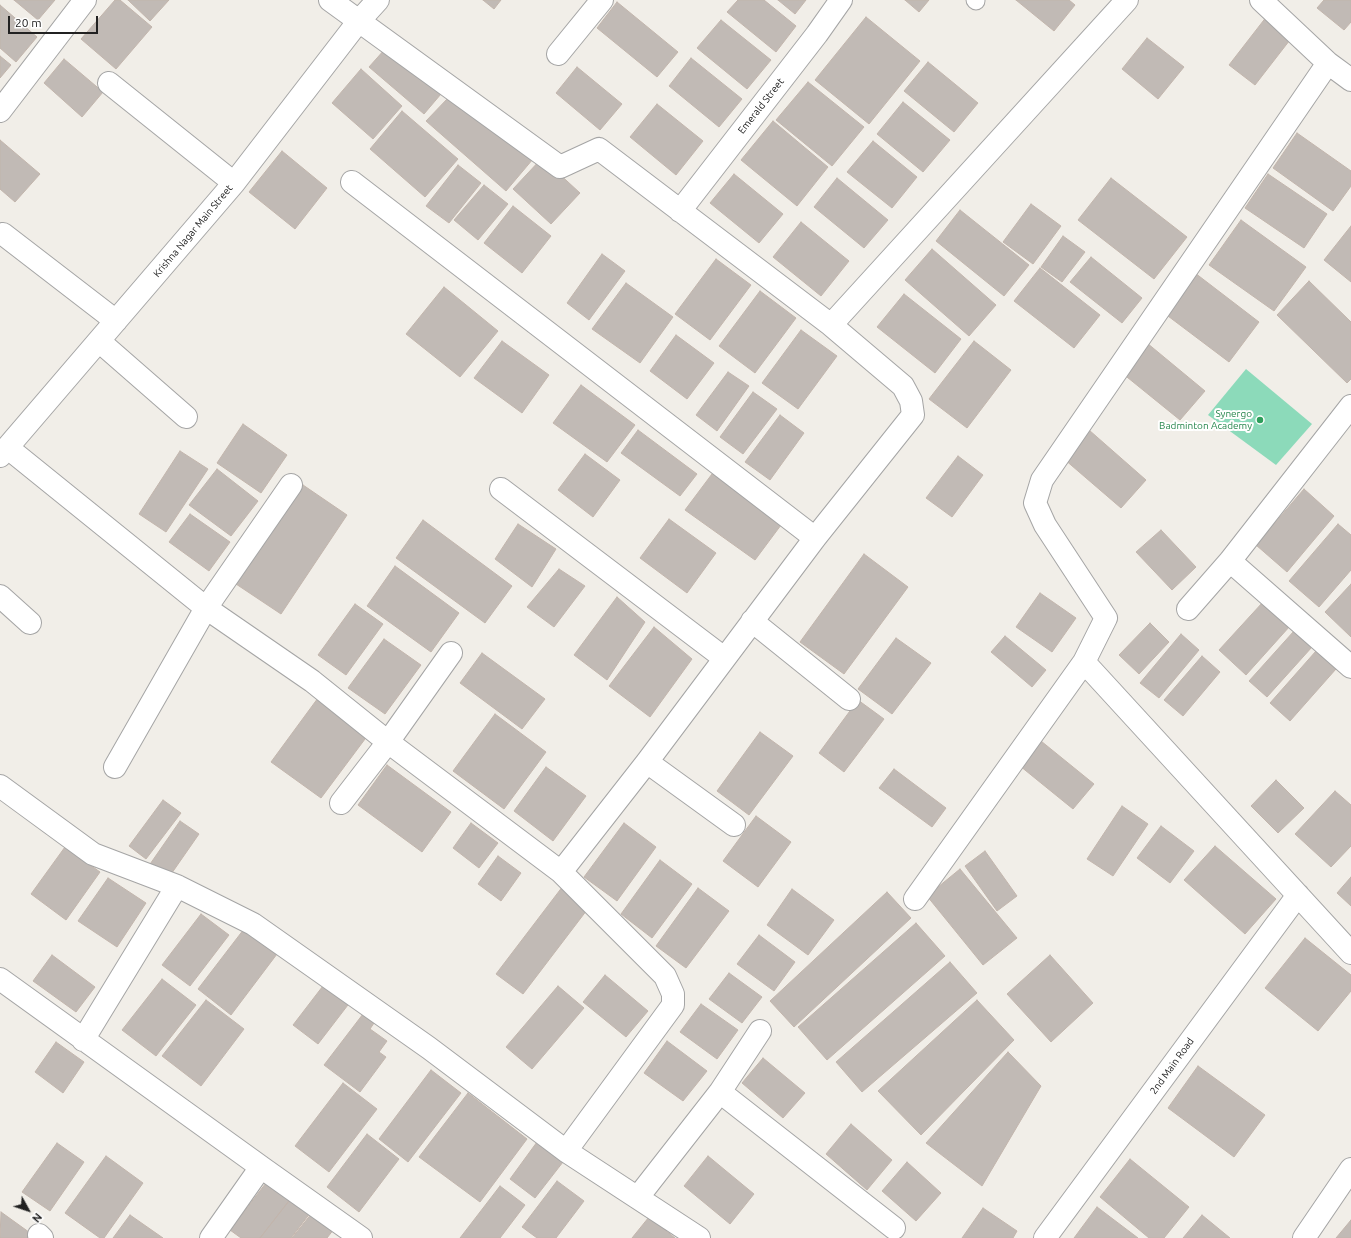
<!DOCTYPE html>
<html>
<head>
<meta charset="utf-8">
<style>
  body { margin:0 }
  #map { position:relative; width:1351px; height:1238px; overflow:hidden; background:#f1eee8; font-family:Ubuntu,sans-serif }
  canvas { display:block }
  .north { position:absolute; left:8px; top:1190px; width:40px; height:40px; -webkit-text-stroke:3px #fff; paint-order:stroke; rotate:130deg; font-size:11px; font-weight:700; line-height:16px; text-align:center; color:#212121 }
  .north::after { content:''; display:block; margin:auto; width:14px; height:18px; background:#212121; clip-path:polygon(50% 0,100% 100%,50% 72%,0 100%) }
  .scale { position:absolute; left:8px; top:16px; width:90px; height:18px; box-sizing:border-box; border:2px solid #212121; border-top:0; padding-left:5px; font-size:12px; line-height:14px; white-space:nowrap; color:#212121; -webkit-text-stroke:3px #fff; paint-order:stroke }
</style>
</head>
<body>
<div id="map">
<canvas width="1351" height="1238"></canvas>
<div class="north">N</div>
<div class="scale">20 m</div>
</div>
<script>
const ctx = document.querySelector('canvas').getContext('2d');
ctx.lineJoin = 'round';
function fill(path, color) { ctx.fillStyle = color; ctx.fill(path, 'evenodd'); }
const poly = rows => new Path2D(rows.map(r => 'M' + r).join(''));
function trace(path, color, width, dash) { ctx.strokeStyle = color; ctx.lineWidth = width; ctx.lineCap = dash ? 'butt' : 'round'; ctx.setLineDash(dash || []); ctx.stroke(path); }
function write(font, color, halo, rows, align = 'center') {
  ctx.font = font + ' Ubuntu,sans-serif'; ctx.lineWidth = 4; ctx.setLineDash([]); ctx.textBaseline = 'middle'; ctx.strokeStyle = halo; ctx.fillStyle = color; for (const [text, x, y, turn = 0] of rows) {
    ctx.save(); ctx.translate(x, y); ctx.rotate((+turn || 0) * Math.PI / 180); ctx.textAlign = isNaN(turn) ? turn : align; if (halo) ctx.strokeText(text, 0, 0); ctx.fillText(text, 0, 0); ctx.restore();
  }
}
fill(poly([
  [1246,369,1312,424,1276,465,1208,415]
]), '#8cdaba');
const building = poly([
  [14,0,55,0,38,20,14,0],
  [115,0,120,0,152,27,116,69,81,39,115,0],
  [128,0,169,0,150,21,128,0],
  [483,0,501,0,494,9,483,0],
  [738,0,764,0,796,26,776,52,727,12,738,0],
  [778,0,806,0,795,14,778,0],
  [905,0,929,0,919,12,905,0],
  [1016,0,1069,0,1075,5,1054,31,1016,0],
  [1324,0,1351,0,1351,22,1344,30,1317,8,1324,0],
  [617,2,678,52,657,77,597,28,617,2],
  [0,5,37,37,16,62,0,48,0,5],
  [1267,16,1293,36,1255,85,1229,65,1267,16],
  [866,17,920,61,869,124,815,80,866,17],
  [721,20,771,60,747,89,697,48,721,20],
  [1147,38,1184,67,1158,99,1122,69,1147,38],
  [385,49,441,94,424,114,369,67,385,49],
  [0,56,11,65,0,78,0,56],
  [691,58,742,99,719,127,669,86,691,58],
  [64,59,103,92,82,117,44,83,64,59],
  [928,62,978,103,954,132,904,91,928,62],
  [577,67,622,104,600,130,556,93,577,67],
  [361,69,402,106,373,139,332,103,361,69],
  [808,82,864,127,832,166,776,120,808,82],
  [449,97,533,159,506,191,426,121,449,97],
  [903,102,950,140,923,172,877,134,903,102],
  [657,104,703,141,676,175,630,137,657,104],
  [402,111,458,159,425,197,370,149,402,111],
  [773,121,828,167,797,206,741,160,773,121],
  [1297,133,1351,171,1351,186,1333,211,1273,168,1297,133],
  [0,140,40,174,15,202,0,189,0,140],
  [873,141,917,177,892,208,847,172,873,141],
  [282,151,327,188,295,229,249,192,282,151],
  [542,158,580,193,551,224,513,189,542,158],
  [458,165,481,183,449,223,426,206,458,165],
  [734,174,783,214,759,243,710,203,734,174],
  [1268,174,1327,214,1304,248,1245,208,1268,174],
  [837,178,888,220,864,248,814,207,837,178],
  [1111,178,1187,237,1154,279,1078,220,1111,178],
  [484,185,508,204,478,240,454,220,484,185],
  [1031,204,1061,226,1033,264,1003,242,1031,204],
  [513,206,551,236,522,273,484,243,513,206],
  [960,210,1029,265,1004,296,936,241,960,210],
  [1241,220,1306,267,1274,311,1209,265,1241,220],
  [801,222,849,261,821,296,773,257,801,222],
  [1351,226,1351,282,1324,260,1351,226],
  [1063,236,1085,252,1062,282,1041,267,1063,236],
  [932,249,996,305,969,336,905,280,932,249],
  [602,254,625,271,589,320,567,303,602,254],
  [1091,257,1142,298,1122,323,1070,282,1091,257],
  [716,259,751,285,710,340,675,314,716,259],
  [1040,268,1100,315,1074,348,1014,301,1040,268],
  [1195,273,1259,322,1229,362,1164,313,1195,273],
  [1309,281,1351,322,1351,379,1347,383,1277,315,1309,281],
  [626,283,673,317,640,363,592,329,626,283],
  [444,287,498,331,460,377,406,334,444,287],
  [760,291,796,318,755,373,719,346,760,291],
  [904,294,961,339,935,373,877,327,904,294],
  [801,330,837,356,798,409,762,383,801,330],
  [676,335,714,363,687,399,650,371,676,335],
  [502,341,549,375,522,413,474,378,502,341],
  [974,341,1011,370,967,428,929,399,974,341],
  [1147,343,1205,391,1180,420,1122,373,1147,343],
  [728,372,749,386,717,431,696,415,728,372],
  [581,385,635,425,607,462,553,423,581,385],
  [753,392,777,409,743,454,720,437,753,392],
  [780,415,804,433,770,480,745,462,780,415],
  [243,424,287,455,261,493,217,463,243,424],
  [638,430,697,474,680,496,621,453,638,430],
  [1089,430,1146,480,1121,508,1064,459,1089,430],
  [180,451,208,469,166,532,139,514,180,451],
  [585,454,620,480,593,517,558,490,585,454],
  [958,456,983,475,952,517,926,498,958,456],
  [217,469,258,501,231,536,189,505,217,469],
  [715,470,784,521,755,560,685,510,715,470],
  [303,485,347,515,281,614,236,584,303,485],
  [1304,489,1334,516,1287,572,1256,545,1304,489],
  [190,514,230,542,209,571,169,542,190,514],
  [669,519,716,553,687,593,640,558,669,519],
  [423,520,512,586,485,623,396,558,423,520],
  [518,524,556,549,532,587,495,559,518,524],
  [1338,524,1351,535,1351,570,1319,607,1289,581,1338,524],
  [1161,530,1196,567,1172,590,1136,552,1161,530],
  [864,554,908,587,844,674,800,642,864,554],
  [395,566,459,613,431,652,367,606,395,566],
  [559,569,585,586,554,627,527,607,559,569],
  [1351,584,1351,637,1325,612,1351,584],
  [1040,593,1076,618,1052,652,1016,627,1040,593],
  [617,597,645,622,607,680,574,655,617,597],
  [1263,602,1290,626,1246,675,1219,650,1263,602],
  [355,604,383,624,346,675,318,655,355,604],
  [1150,623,1169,642,1139,674,1119,655,1150,623],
  [654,627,692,659,650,717,609,686,654,627],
  [1294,631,1312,647,1267,697,1249,681,1294,631],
  [1181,634,1199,650,1159,698,1140,683,1181,634],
  [1005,636,1046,670,1032,687,991,652,1005,636],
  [896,638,931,663,892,714,858,689,896,638],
  [384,639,421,665,385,714,348,688,384,639],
  [1316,651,1336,669,1290,721,1270,703,1316,651],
  [482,653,545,699,522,729,460,683,482,653],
  [1202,656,1220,672,1183,716,1164,700,1202,656],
  [318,698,368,735,321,798,271,762,318,698],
  [858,700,884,719,844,772,819,753,858,700],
  [495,714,546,752,504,809,453,771,495,714],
  [760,732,793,756,749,815,717,791,760,732],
  [1041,741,1094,784,1073,809,1020,766,1041,741],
  [387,765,451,812,422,852,358,805,387,765],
  [546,767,586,796,553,841,514,811,546,767],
  [894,769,946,808,932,827,879,788,894,769],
  [1276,780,1304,808,1278,833,1251,806,1276,780],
  [1335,791,1351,805,1351,846,1331,867,1295,834,1335,791],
  [163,800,181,813,146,859,129,846,163,800],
  [1122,806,1148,824,1113,876,1087,859,1122,806],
  [756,816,791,842,758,887,723,861,756,816],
  [180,821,199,834,167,880,148,867,180,821],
  [471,823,498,843,479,868,453,848,471,823],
  [624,823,656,847,617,901,584,877,624,823],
  [1161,826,1194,851,1170,883,1137,858,1161,826],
  [1215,846,1276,899,1245,934,1184,880,1215,846],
  [65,847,100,872,66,920,31,894,65,847],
  [985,851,1017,896,997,911,965,866,985,851],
  [498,856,521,873,501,901,478,884,498,856],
  [660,860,692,884,652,938,621,914,660,860],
  [960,869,1017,938,983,965,927,896,960,869],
  [1351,877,1351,906,1337,893,1351,877],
  [108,878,146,903,117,947,78,921,108,878],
  [563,886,590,906,523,994,496,974,563,886],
  [698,888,729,911,686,968,656,946,698,888],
  [792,889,834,920,808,955,767,925,792,889],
  [887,892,911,918,794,1027,770,1001,887,892],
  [201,914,229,935,190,986,162,965,201,914],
  [916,923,945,956,827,1060,798,1027,916,923],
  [244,929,277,954,231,1015,198,989,244,929],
  [759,935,795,962,774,991,737,964,759,935],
  [1305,938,1351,975,1351,991,1318,1031,1265,988,1305,938],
  [52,955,95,987,76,1012,33,981,52,955],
  [1050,955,1093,1003,1051,1042,1007,994,1050,955],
  [950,962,977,993,862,1092,836,1062,950,962],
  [729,973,762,997,742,1023,709,999,729,973],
  [605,975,648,1011,626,1037,583,1002,605,975],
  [162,979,196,1005,156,1056,122,1030,162,979],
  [326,982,351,1001,318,1044,293,1025,326,982],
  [558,986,584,1008,532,1069,506,1047,558,986],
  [206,1000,244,1029,201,1086,162,1056,206,1000],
  [977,1000,1014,1040,921,1135,878,1091,977,1000],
  [701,1004,738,1030,717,1059,680,1032,701,1004],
  [363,1014,374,1023,370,1029,387,1041,379,1052,386,1057,360,1092,324,1065,363,1014],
  [667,1041,707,1071,683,1101,644,1073,667,1041],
  [56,1042,84,1062,63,1093,35,1072,56,1042],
  [1008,1052,1041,1086,982,1186,926,1143,1008,1052],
  [763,1058,805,1093,783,1118,742,1083,763,1058],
  [1198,1066,1265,1115,1234,1157,1168,1108,1198,1066],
  [431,1070,461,1093,408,1162,379,1139,431,1070],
  [343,1083,377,1109,329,1172,295,1146,343,1083],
  [468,1093,527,1139,480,1202,419,1157,468,1093],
  [851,1124,892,1160,867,1190,826,1154,851,1124],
  [367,1134,399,1159,359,1212,327,1187,367,1134],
  [537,1142,563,1162,535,1198,510,1179,537,1142],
  [57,1143,84,1162,50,1211,22,1192,57,1143],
  [106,1156,143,1183,104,1238,100,1238,65,1213,106,1156],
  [708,1156,754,1194,730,1224,684,1186,708,1156],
  [1130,1159,1189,1207,1164,1238,1149,1238,1100,1197,1130,1159],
  [907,1162,941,1193,916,1221,882,1191,907,1162],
  [269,1179,292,1197,260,1238,241,1238,230,1230,269,1179],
  [557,1181,584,1201,556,1238,537,1238,522,1227,557,1181],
  [500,1186,525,1205,500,1238,460,1238,500,1186],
  [292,1197,311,1212,291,1238,260,1238,292,1197],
  [1097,1207,1138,1238,1074,1238,1097,1207],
  [983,1208,1017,1231,1013,1238,962,1238,983,1208],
  [1,1212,33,1235,30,1238,0,1238,1,1212],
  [312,1213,334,1229,327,1238,292,1238,312,1213],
  [130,1215,163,1238,113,1238,130,1215],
  [1202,1215,1230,1238,1183,1238,1202,1215],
  [649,1217,675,1238,632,1238,649,1217],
  [1351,1220,1351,1238,1336,1238,1351,1220]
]);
fill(building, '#c1bab5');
trace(building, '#c2b5ac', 1);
const service = poly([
  [975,0,976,1]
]);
const minor = poly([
  [330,0,560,167,599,149,831,325,903,386,911,401,913,415,815,538,647,762,561,872,665,976,673,994,673,1005,566,1151],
  [1261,0,1328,63,1351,80],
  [558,54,602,0],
  [109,83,234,183],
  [0,111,85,0],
  [352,182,815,538],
  [680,211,817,34,841,0],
  [3,234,116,321],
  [831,325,1127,0],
  [99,341,186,417],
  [8,448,206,608,312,681,388,742,561,872],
  [0,456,234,183,358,22,378,0],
  [501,489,724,658],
  [1230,561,1351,667],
  [0,596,30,623],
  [1188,609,1230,561,1351,406],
  [752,621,849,699],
  [1084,662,1351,953],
  [647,762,734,825],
  [115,767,206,608,291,485],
  [0,786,93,854,177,886,253,924,429,1048,566,1151,699,1238],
  [341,803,388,742,451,653],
  [915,899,1084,662,1106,618,1045,525,1035,503,1042,480,1328,63],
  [0,979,261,1167,211,1238],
  [83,1040,177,886],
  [720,1092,760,1031],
  [261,1167,361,1238],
  [638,1197,720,1092,894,1228],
  [39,1235,42,1238],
  [1045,1238,1298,895],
  [1304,1238,1351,1169]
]);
trace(service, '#a5a5a5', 19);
trace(minor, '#a5a5a5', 24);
trace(service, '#fff', 17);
trace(minor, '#fff', 22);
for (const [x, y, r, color] of [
  [1260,420,4,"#2e9e5b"]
]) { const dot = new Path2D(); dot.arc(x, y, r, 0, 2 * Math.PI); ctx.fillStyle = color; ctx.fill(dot); trace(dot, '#fff', 1.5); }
write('10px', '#212121', '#fff', [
  ["Emerald Street",761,106,-52],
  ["Krishna Nagar Main Street",193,231,-50],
  ["2nd Main Road",1172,1066,-54]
]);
write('10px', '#27864d', '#fff', [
  ["Synergo",1252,414],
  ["Badminton Academy",1252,426]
], 'right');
</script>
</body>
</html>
